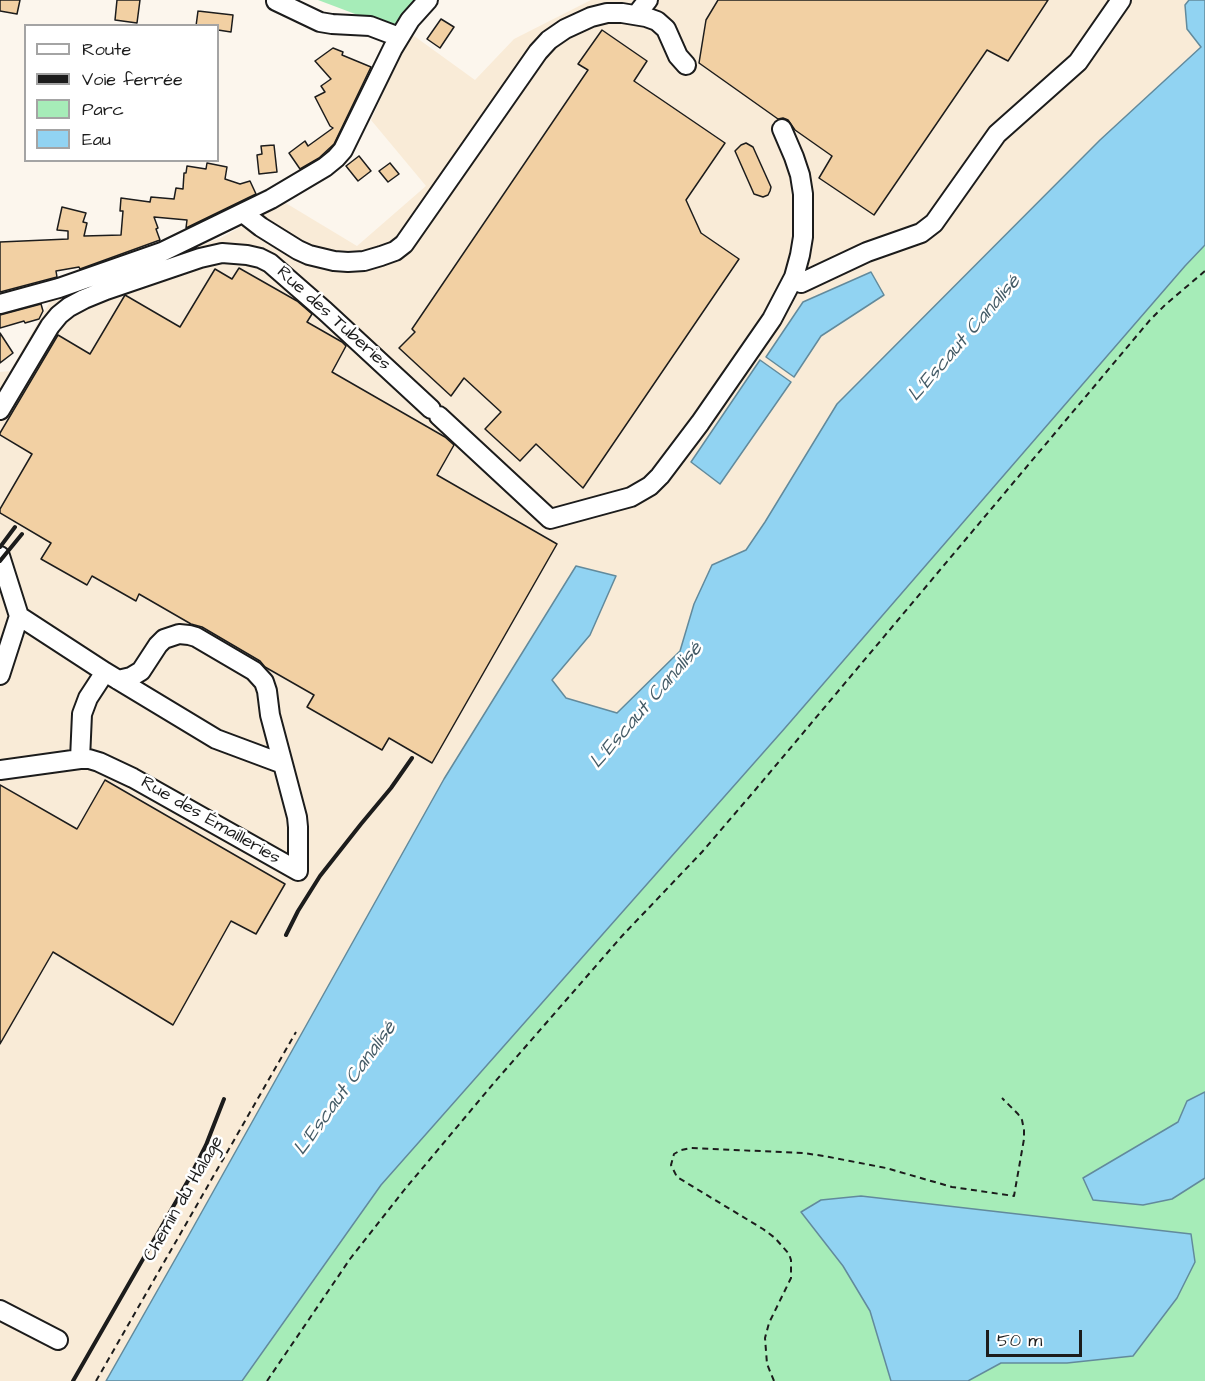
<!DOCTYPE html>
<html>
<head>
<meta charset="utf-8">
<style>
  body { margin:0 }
  #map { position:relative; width:1205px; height:1381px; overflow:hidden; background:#fcf6ed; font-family:"Architects Daughter",sans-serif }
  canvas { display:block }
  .legend { position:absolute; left:24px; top:24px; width:195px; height:138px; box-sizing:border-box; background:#fff; border:2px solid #a4a4a4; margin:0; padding:8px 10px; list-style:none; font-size:18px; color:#1c1c1c }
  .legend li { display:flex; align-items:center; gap:12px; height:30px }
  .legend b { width:30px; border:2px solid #a4a4a4 }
  .scale { position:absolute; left:986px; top:1330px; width:96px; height:27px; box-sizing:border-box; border:3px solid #1c1c1c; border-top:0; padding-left:8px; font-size:18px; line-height:21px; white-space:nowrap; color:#1c1c1c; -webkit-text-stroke:4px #fff; paint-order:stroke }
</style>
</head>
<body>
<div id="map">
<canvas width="1205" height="1381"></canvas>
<ul class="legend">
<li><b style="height:8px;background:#fff"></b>Route</li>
<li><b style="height:8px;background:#1c1c1c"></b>Voie ferrée</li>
<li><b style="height:16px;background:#a6ecb8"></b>Parc</li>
<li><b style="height:16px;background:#91d3f2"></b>Eau</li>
</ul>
<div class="scale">50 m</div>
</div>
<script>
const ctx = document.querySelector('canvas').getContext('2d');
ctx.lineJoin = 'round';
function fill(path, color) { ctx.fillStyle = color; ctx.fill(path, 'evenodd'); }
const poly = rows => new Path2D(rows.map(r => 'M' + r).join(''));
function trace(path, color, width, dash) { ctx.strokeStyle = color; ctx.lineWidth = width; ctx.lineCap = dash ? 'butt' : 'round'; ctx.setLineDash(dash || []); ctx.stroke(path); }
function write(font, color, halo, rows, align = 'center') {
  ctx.font = font + ' "Architects Daughter",sans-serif'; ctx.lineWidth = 5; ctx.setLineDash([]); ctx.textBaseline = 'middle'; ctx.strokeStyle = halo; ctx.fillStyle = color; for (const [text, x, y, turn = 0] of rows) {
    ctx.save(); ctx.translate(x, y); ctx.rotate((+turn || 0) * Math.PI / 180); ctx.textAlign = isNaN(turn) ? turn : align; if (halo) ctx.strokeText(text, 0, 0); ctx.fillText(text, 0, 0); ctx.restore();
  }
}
fill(poly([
  [591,0,1189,0,1185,5,1201,46,1100,140,765,522,746,550,712,565,694,604,680,651,617,713,565,698,552,680,590,635,615,577,576,566,106,1381,0,1381,0,372,10,371,52,298,221,238,284,202,357,246,426,186,371,120,410,33,475,80,514,39]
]), '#f9ebd7');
fill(poly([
  [318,0,422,0,395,29],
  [1205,245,1205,1381,242,1381,381,1185,785,728,1185,266]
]), '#a6ecb8');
const water = poly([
  [1189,0,1205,0,1205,245,1185,266,785,728,381,1185,242,1381,106,1381,185,1242,444,779,576,566,616,576,590,635,552,680,566,698,617,713,680,651,694,604,712,565,746,550,765,522,837,404,1100,140,1201,47,1187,29,1185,5,1189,0],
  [871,272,884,295,821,336,794,377,766,357,803,302,871,272],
  [760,360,791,382,720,484,691,462,760,360],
  [1205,1092,1205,1178,1172,1199,1143,1205,1093,1200,1083,1178,1178,1122,1187,1101,1205,1092],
  [861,1196,1191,1234,1195,1262,1177,1298,1133,1356,1067,1363,1001,1363,968,1381,891,1381,870,1311,843,1266,801,1212,821,1200,861,1196]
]);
fill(water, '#91d3f2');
trace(water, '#628a9c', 1.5);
const building = poly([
  [0,0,20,0,17,14,0,11,0,0],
  [117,0,140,0,137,23,115,20,117,0],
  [718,0,1048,0,1008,61,987,50,874,215,819,178,832,156,795,130,788,120,783,118,778,119,699,63,706,20,718,0],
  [198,11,233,15,231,32,218,30,218,26,196,26,198,11],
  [441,19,454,27,440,48,427,39,441,19],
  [602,30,647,61,634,81,725,143,686,200,701,233,739,259,583,488,536,444,520,461,485,429,501,412,464,378,451,396,399,348,415,332,412,329,588,70,578,64,602,30],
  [333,48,343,52,342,55,371,67,334,144,319,158,300,169,289,153,305,141,308,146,333,128,330,126,315,97,325,92,321,86,331,79,315,61,333,48],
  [746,143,753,147,771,187,770,191,768,195,763,197,754,194,735,151,741,145,746,143],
  [274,145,277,172,259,174,257,155,262,154,261,146,274,145],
  [359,156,371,171,358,181,346,166,359,156],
  [207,163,227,167,225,179,240,184,250,181,256,194,186,228,187,220,154,217,158,228,156,229,160,240,80,269,79,267,56,271,57,277,0,292,0,242,68,239,68,231,57,230,62,207,86,213,83,222,87,223,84,236,121,235,123,211,120,211,121,198,150,202,151,197,174,199,176,188,183,189,184,173,186,173,187,166,206,169,207,163],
  [390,163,399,174,388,182,379,171,390,163],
  [239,268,297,301,312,314,307,322,342,342,346,346,332,372,445,437,454,445,437,475,557,544,432,763,389,738,382,750,307,707,314,695,265,667,260,661,202,627,191,624,139,594,136,601,92,576,87,585,41,559,51,543,0,513,0,509,32,454,0,435,0,433,58,335,90,354,125,295,180,327,215,269,232,279,239,268],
  [41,304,43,311,39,319,25,323,24,321,0,328,0,315,41,304],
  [0,333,13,353,0,363,0,333],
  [105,780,285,884,256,934,231,921,173,1025,53,952,0,1044,0,785,77,829,105,780]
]);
fill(building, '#f2d0a3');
trace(building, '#1c1c1c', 1.5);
const minor = poly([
  [276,1,320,22,332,24,370,26,399,37],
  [636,15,648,0],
  [243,213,261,227,298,250,309,255,334,261,348,262,364,261,381,256,395,251,404,244,538,52,549,40,565,29,591,17,607,13,622,13,646,17,657,21,666,29,678,56,686,65],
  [801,283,867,252,921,233,934,223,997,134,1078,62,1121,0],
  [0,304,59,288,162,252,271,199,325,167,336,158,343,150,393,48,410,20,428,0],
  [0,410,50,326,59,315,69,307,84,299,106,290,200,258,222,253,247,255,260,258,270,263,325,311,431,409],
  [439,416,550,519,631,497,650,486,660,476,700,423,772,319,794,277,800,255,803,237,803,194,800,175,794,157,782,129],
  [0,556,19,616,0,675],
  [118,680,131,677,141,671,158,645,164,639,179,634,189,635,196,637,254,671,264,682,267,691,270,715,283,764],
  [80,759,82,714,88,698,105,672],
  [0,770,80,759,89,759,99,762,133,778,298,871,298,827,297,817,283,764,216,739,105,672,19,616],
  [0,1310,58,1340]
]);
trace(minor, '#1c1c1c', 22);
trace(poly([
  [96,1381,296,1032],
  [267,1381,350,1259,405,1189,493,1084,622,936,702,852,756,789,1150,320,1165,305,1205,271],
  [774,1381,767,1364,765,1338,769,1323,791,1278,791,1260,789,1254,775,1238,763,1229,677,1177,671,1165,674,1154,681,1150,691,1148,803,1153,824,1156,886,1168,952,1187,1014,1196,1024,1139,1024,1130,1022,1120,1018,1114,1002,1098]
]), '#1c1c1c', 2, [6, 4.5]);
trace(minor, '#fff', 18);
trace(poly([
  [0,547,15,527],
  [0,561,22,534],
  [286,935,298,911,320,876,361,824,391,788,412,758],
  [73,1381,189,1179,206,1145,224,1099]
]), '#1c1c1c', 4);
write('18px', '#1c1c1c', '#fff', [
  ["Rue des Tuberies",333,319,42],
  ["Rue des Émailleries",210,821,30],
  ["Chemin du Halage",184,1199,-60]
]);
write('italic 20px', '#455c67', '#fff', [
  ["L'Escaut Canalisé",965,339,-49],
  ["L'Escaut Canalisé",647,706,-49],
  ["L'Escaut Canalisé",346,1089,-54]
]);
</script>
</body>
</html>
